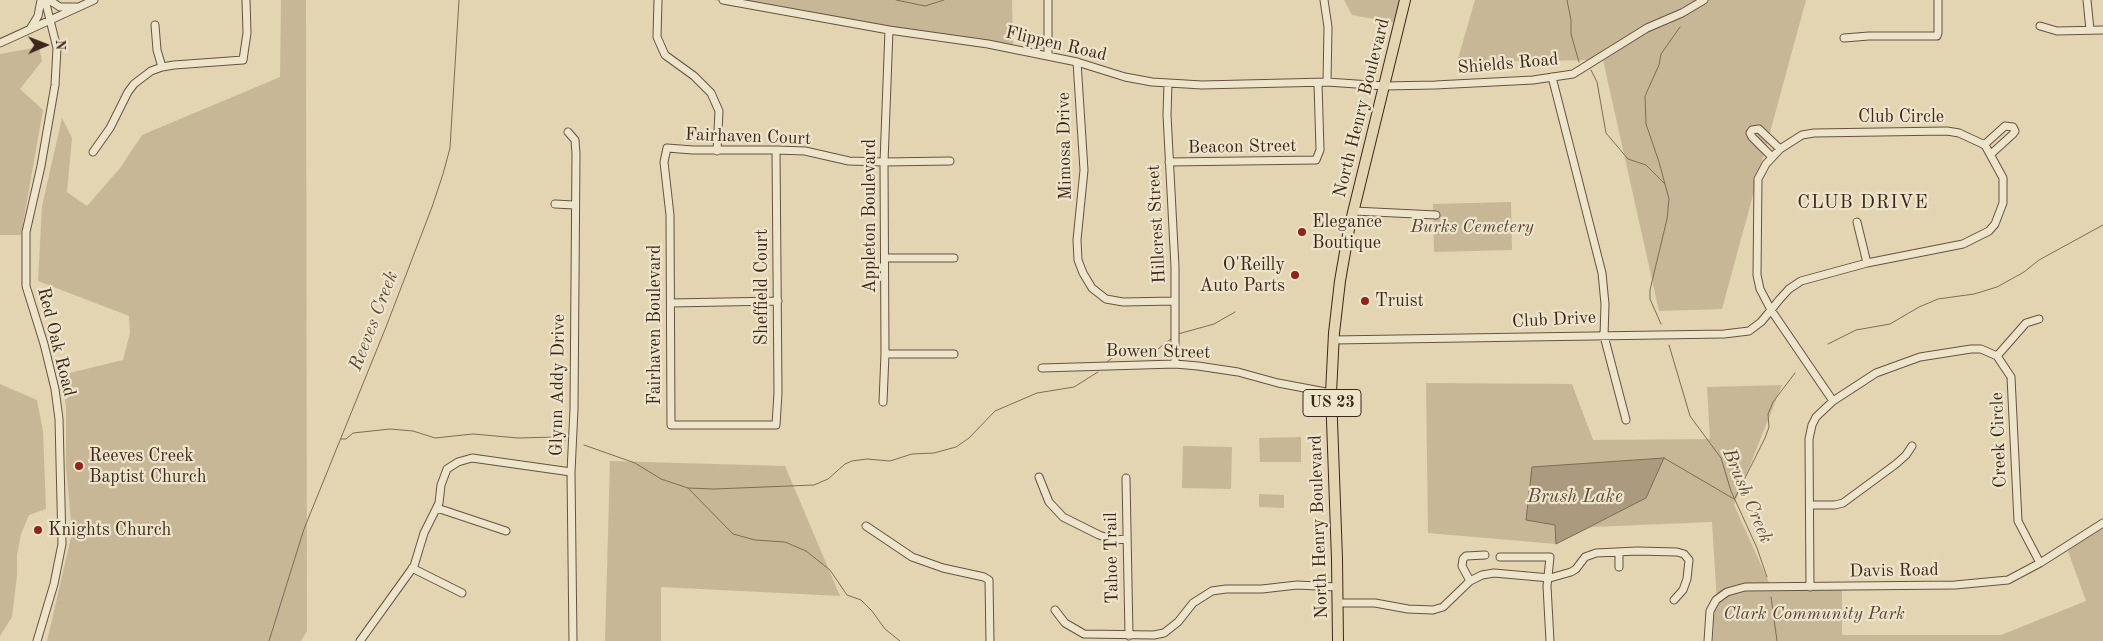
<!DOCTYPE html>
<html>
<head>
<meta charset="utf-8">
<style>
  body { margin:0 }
  #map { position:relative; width:2103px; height:641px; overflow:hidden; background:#e3d5b1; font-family:"Old Standard TT",serif }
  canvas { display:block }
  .north { position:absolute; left:20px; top:20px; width:50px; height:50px; -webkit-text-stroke:4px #ede4cc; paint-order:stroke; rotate:89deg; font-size:14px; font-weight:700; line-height:20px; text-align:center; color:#3e271a }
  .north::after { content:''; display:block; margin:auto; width:18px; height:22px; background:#3e271a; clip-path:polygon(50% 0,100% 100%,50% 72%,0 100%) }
</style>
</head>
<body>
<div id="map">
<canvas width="2103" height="641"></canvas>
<div class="north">N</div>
</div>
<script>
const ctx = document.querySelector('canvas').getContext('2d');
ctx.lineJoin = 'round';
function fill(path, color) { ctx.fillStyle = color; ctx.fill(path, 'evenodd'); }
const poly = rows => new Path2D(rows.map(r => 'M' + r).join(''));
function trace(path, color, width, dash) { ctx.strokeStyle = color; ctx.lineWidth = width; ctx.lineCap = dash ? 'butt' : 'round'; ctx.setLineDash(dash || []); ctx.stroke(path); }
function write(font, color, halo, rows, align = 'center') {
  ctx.font = font + ' "Old Standard TT",serif'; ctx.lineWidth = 4.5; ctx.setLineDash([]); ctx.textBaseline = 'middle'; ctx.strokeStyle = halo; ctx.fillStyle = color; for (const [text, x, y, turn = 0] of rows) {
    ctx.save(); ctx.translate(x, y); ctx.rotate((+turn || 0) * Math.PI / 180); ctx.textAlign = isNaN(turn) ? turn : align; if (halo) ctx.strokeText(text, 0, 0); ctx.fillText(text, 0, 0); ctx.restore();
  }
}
fill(poly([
  [281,0,306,0,307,631,301,641,47,641,72,533,66,467,66,406,61,375,123,360,130,333,129,316,38,281,42,206,62,118,72,138,67,192,87,206,120,168,142,135,280,77],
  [713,0,1012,0,1013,47],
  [1344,0,1401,0,1396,23,1352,15],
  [1475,0,1806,0,1722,309,1659,311,1603,60,1457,62],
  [39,47,42,61,20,89,43,110,21,235,0,235,0,54],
  [1511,202,1512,250,1434,252,1433,204],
  [1426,383,1572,384,1593,440,1710,439,1707,387,1782,385,1734,505,1770,585,1745,587,1842,584,1842,635,2001,635,2086,601,2068,551,2103,523,2103,641,1713,641,1714,616,1717,603,1712,522,1592,527,1556,544,1428,533],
  [0,384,37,400,43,431,46,509,29,515,21,534,17,555,17,576,12,617,0,636],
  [1301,437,1301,462,1260,462,1259,438],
  [1183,446,1232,447,1231,489,1182,488],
  [610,461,785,466,840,596,661,587,661,641,605,641],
  [1259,494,1284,495,1284,508,1259,507]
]), '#c7b797');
const water = poly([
  [1664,458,1646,498,1556,544,1555,525,1526,520,1532,467,1664,458]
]);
fill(water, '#ab9a7e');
trace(water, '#7f6c56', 1);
trace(poly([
  [896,0,925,6,944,0],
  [1567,0,1571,20,1571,34,1579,62],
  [1591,70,1597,82,1606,133,1628,159,1646,165,1665,184],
  [1661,324,1650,299,1650,290,1667,219,1669,199,1659,162,1646,124,1645,96,1659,65,1661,54,1680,27],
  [1178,334,1214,324,1235,312],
  [1828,344,1856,330,1890,324,1919,307,1938,299,1974,294,1997,287,2024,272,2039,260,2103,225],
  [1669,345,1690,416,1721,458,1731,491,1757,548,1767,577],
  [1107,362,1116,355,1123,353,1138,355,1153,353,1172,338],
  [341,439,346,439,353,433,390,429,413,431,435,438,473,434,518,438,556,437,565,440],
  [584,445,635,463,661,479,688,488,714,489,814,485,828,479,845,464,852,461,867,459,890,461,912,454,934,453,956,447,969,438,995,411,1037,393,1074,387,1098,372],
  [1664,458,1734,499],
  [688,488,733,534,755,540,785,542,806,551,830,570,847,595,861,600,872,611,885,629,900,641],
  [1735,498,1765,438,1769,427,1768,414,1773,402,1795,373],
  [1771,597,1777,641],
  [269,641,304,529,386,327,432,207,443,174,450,148,459,0]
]), '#7f6c56', 1);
const minor = poly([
  [49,0,60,7,76,7],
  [658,0,657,37,665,55,694,76,711,93,719,111,717,151],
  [723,0,889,30,988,44,1077,62,1125,77,1152,82,1202,85,1327,82,1385,86,1435,85,1533,80,1573,74,1647,28,1682,13,1704,0],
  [1048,0,1048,56],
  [1324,0,1328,27,1327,82],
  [2087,0,2090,30],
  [155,25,157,50,162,67],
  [2040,26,2057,31,2103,30],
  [30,29,38,16,41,0],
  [1844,38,1869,36,1937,36,1938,33,1938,0],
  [0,43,94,0],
  [1077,62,1084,170,1077,240,1078,260,1083,273,1092,288,1106,299,1123,302,1175,301],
  [1552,77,1602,273,1605,304,1604,336,1626,420],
  [1168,83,1167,115,1175,267,1175,364],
  [568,132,575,140,576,154,574,409,571,472,573,641],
  [1984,145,2005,126,2013,127,2015,131,2013,134,1991,154],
  [776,150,778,393,776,425,671,425,670,215,664,162,667,148,693,150,776,150,805,151,849,161,884,162,950,161],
  [93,152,110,128,128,92,134,84,151,71,162,67,174,65,243,60,247,33,246,0],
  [1772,157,1752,137,1750,133,1752,130,1759,129,1780,149],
  [1169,162,1316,160,1320,150,1318,83],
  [555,204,574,205],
  [1354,211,1436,215],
  [1857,222,1867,263],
  [885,258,954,258],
  [671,303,778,301],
  [1333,340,1724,334,1749,331,1761,322,1771,310,1779,300,1789,289,1801,281,1867,263,1963,244,1989,231,1995,224,2003,203,2003,178,1985,145,1959,133,1947,131,1814,133,1802,135,1780,149,1766,164,1758,179,1757,275,1760,289,1771,310,1833,401],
  [885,354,954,354],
  [1997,356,2026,323,2039,319],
  [1042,368,1175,364,1198,366,1238,372,1278,383,1331,393],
  [883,402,885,354,884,162,889,30],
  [1039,477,1049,502,1063,517,1099,535,1114,540,1127,539],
  [1126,478,1129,636],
  [1810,505,1835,505,1843,503,1896,464,1906,455,1912,446],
  [437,508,506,531],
  [866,526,912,557,943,568,984,577,989,580,990,641],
  [1619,552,1619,567],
  [1500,557,1550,557,1547,586,1550,641],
  [412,568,462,593],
  [1470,581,1462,566,1463,559,1466,556,1485,555],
  [1810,587,1809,439,1812,425,1816,417,1833,401,1876,373,1920,357,1971,349,1981,349,1997,356,2011,377,2018,521,2040,563],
  [1338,603,1375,603,1408,609,1433,610,1443,607,1470,581,1482,575,1494,573,1550,578,1571,572,1576,569,1585,557,1596,553,1637,551,1677,552,1684,554,1689,560,1687,579,1683,590,1674,600],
  [1055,610,1065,623,1084,634,1154,635,1164,633,1178,622,1193,603,1212,591,1226,589,1262,589,1297,585,1337,587],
  [37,641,54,584,62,544,59,419,55,389,44,344,26,286,26,232,41,166,55,85,57,48,45,0],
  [360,641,414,566,424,533,439,503,441,485,447,469,458,462,472,458,571,472],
  [1708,641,1710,611,1716,600,1727,592,1745,587,1955,585,2008,580,2040,563,2103,523]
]);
const highway = poly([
  [1338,641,1337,559,1331,393,1334,333,1340,281,1349,229,1405,0]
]);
trace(minor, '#675240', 9);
trace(highway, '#3e271a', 12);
trace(minor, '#ede4cc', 7);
trace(highway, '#e3d5b1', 10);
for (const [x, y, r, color] of [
  [1302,232,5,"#8f2418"],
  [1295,275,5,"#8f2418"],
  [1365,301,5,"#8f2418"],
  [79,466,5,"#8f2418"],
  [38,530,5,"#8f2418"]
]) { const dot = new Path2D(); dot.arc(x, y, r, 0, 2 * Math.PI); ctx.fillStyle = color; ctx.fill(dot); trace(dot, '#ede4cc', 2); }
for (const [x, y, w] of [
  [1332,403,58]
]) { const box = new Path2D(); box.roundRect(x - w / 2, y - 13.5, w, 27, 4); ctx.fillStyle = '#ede4cc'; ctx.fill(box); trace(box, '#3e271a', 1); }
write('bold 16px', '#3e271a', null, [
  ["US 23",1332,403]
]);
write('18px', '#3e271a', '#ede4cc', [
  ["Flippen Road",1056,44,13],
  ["Shields Road",1508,64,-5],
  ["North Henry Boulevard",1362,108,-76],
  ["Club Circle",1901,117],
  ["Fairhaven Court",748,137,2],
  ["Mimosa Drive",1065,146,-91],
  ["Beacon Street",1242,147,-1],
  ["Appleton Boulevard",870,216,-90],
  ["Hillcrest Street",1157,224,-93],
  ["Sheffield Court",762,287,-90],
  ["Club Drive",1554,320,-3],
  ["Fairhaven Boulevard",655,325,-90],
  ["Red Oak Road",56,342,76],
  ["Bowen Street",1158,352,1],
  ["Glynn Addy Drive",558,385,-89],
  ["Creek Circle",1999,440,-92],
  ["North Henry Boulevard",1319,527,-92],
  ["Tahoe Trail",1112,558,-91],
  ["Davis Road",1894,571,-1]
]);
write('18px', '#3e271a', '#ede4cc', [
  ["Elegance",1312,222],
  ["Boutique",1312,243],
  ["O'Reilly",1285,265,"right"],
  ["Auto Parts",1285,286,"right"],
  ["Truist",1375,301],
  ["Reeves Creek",89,456],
  ["Baptist Church",89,477],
  ["Knights Church",48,530]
], 'left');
write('italic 18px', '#594433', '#ede4cc', [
  ["Burks Cemetery",1472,227],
  ["Clark Community Park",1814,614]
]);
ctx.letterSpacing = '1px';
write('19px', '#3e271a', '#ede4cc', [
  ["CLUB DRIVE",1863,203]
]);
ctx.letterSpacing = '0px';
write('italic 19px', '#5f4a38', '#ede4cc', [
  ["Reeves Creek",374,321,-69],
  ["Brush Creek",1747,496,67],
  ["Brush Lake",1575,497]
]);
</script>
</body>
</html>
